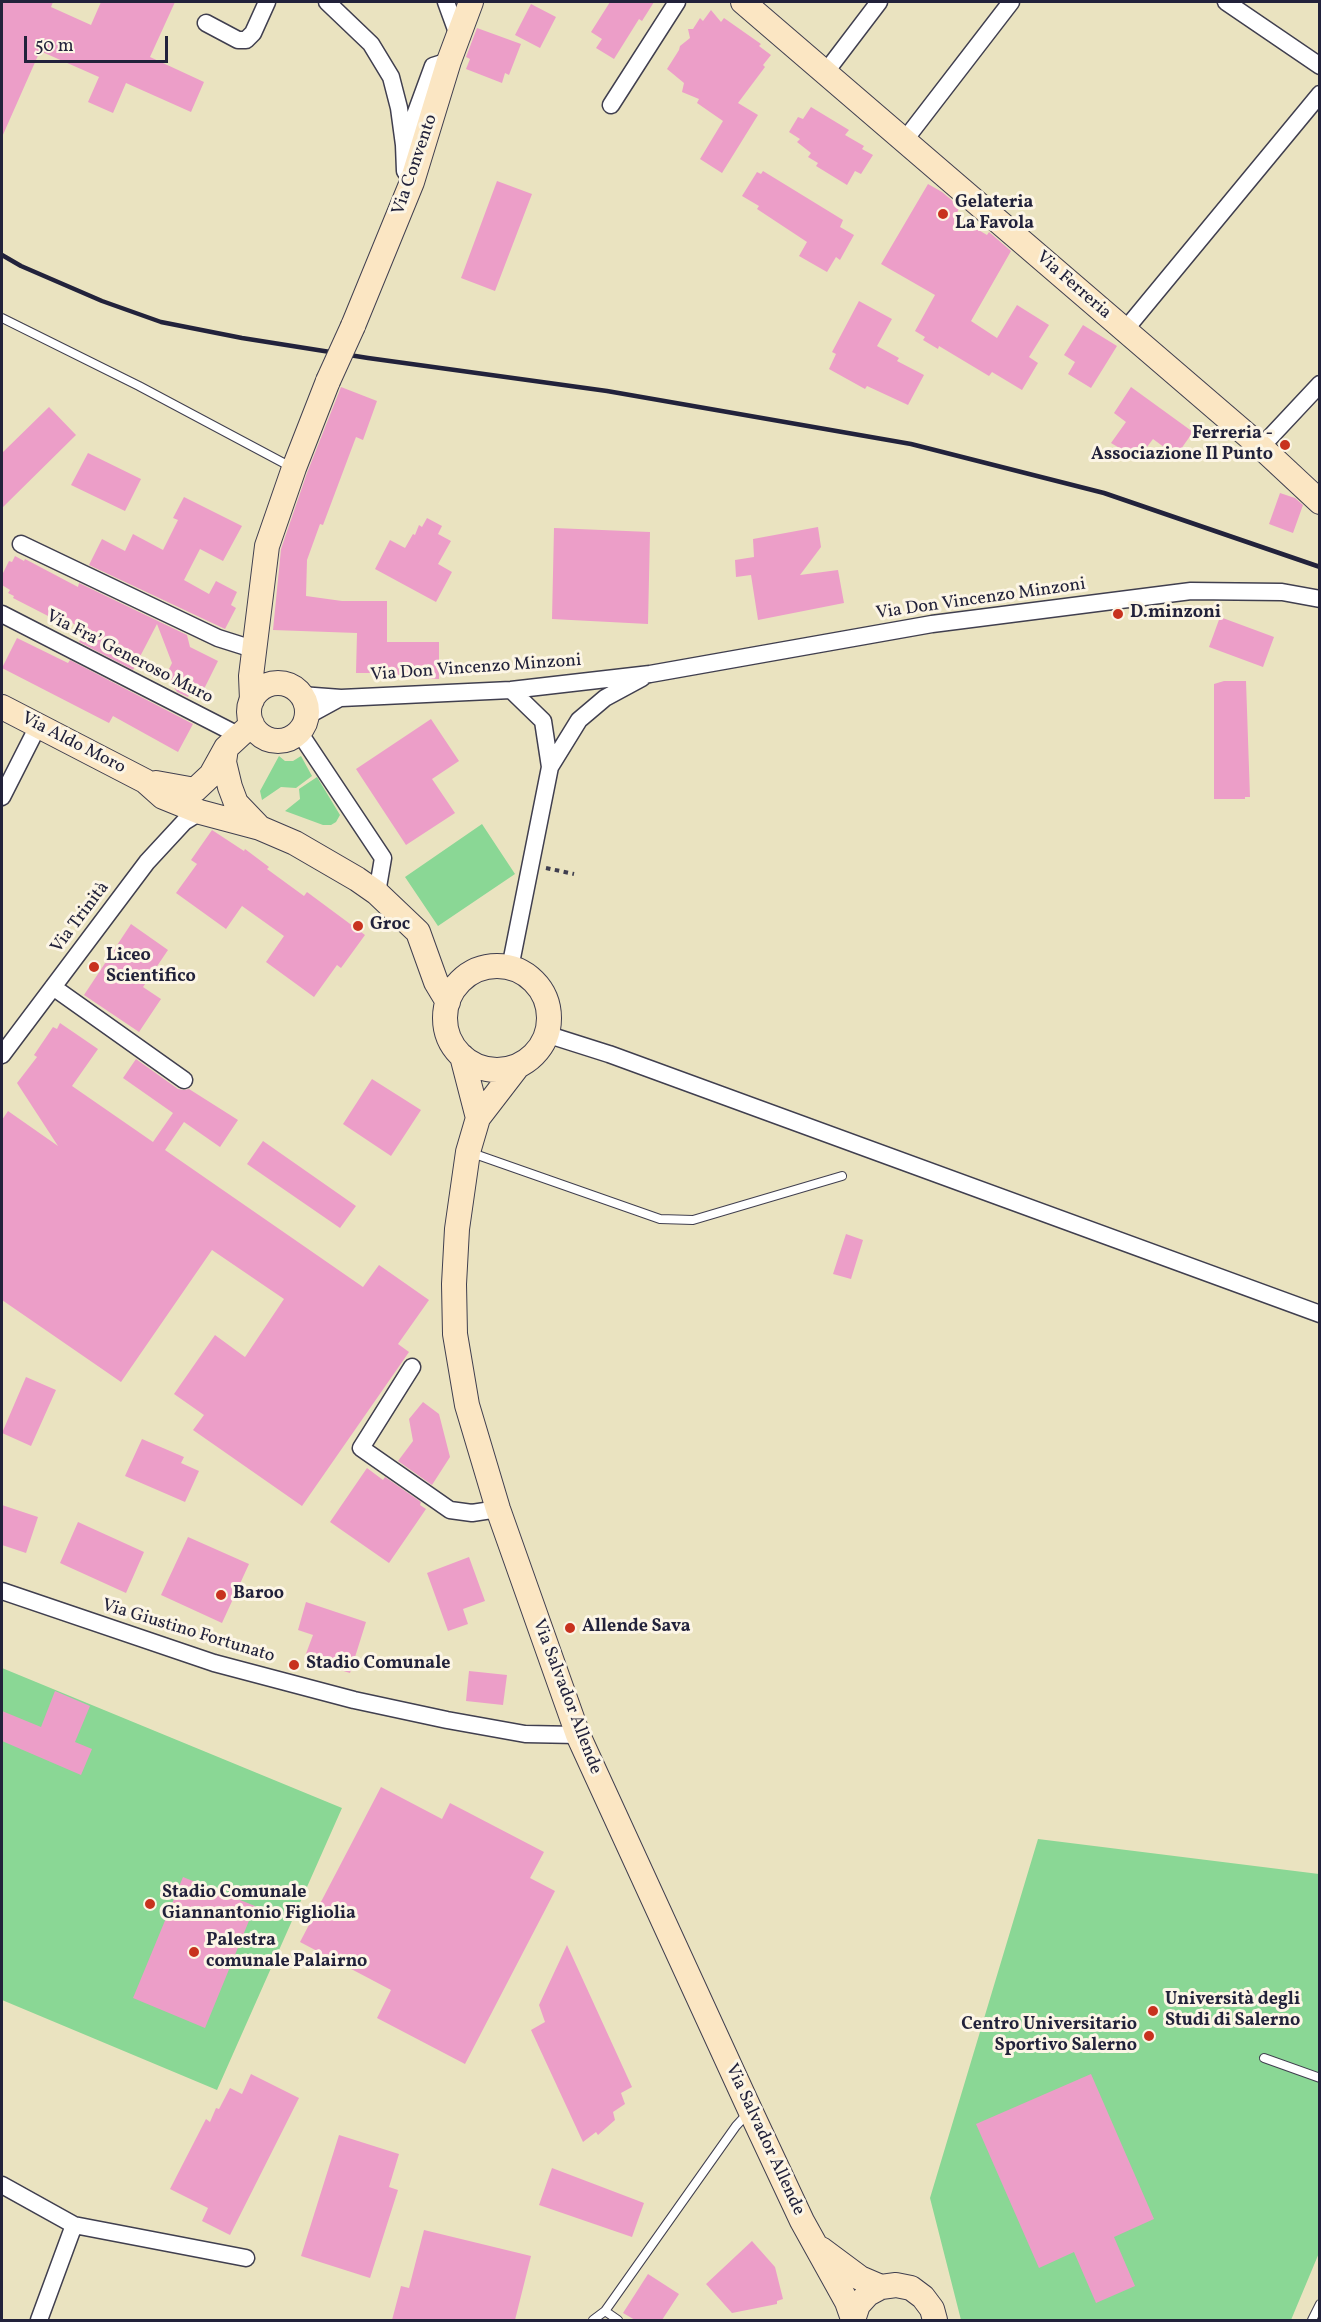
<!DOCTYPE html>
<html>
<head>
<meta charset="utf-8">
<style>
  body { margin:0 }
  #map { position:relative; width:1321px; height:2322px; overflow:hidden; background:#eae3c0; font-family:Vollkorn,serif }
  canvas { display:block }
  .frame { position:absolute; inset:0; border:3px solid #22223b; pointer-events:none }
  .scale { position:absolute; left:24px; top:36px; width:144px; height:27px; box-sizing:border-box; border:3px solid #22223b; border-top:0; padding-left:8px; font-size:18px; line-height:21px; white-space:nowrap; color:#22223b; -webkit-text-stroke:4px #fcf5e5; paint-order:stroke }
</style>
</head>
<body>
<div id="map">
<canvas width="1321" height="2322"></canvas>
<div class="frame"></div>
<div class="scale">50 m</div>
</div>
<script>
const ctx = document.querySelector('canvas').getContext('2d');
ctx.lineJoin = 'round';
function fill(path, color) { ctx.fillStyle = color; ctx.fill(path, 'evenodd'); }
const poly = rows => new Path2D(rows.map(r => 'M' + r).join(''));
function trace(path, color, width, dash) { ctx.strokeStyle = color; ctx.lineWidth = width; ctx.lineCap = dash ? 'butt' : 'round'; ctx.setLineDash(dash || []); ctx.stroke(path); }
function write(font, color, halo, rows, align = 'center') {
  ctx.font = font + ' Vollkorn,serif'; ctx.lineWidth = 6; ctx.setLineDash([]); ctx.textBaseline = 'middle'; ctx.strokeStyle = halo; ctx.fillStyle = color; for (const [text, x, y, turn = 0] of rows) {
    ctx.save(); ctx.translate(x, y); ctx.rotate((+turn || 0) * Math.PI / 180); ctx.textAlign = isNaN(turn) ? turn : align; if (halo) ctx.strokeText(text, 0, 0); ctx.fillText(text, 0, 0); ctx.restore();
  }
}
fill(poly([
  [279,756,285,761,293,761,301,756,312,776,296,788,281,787,262,800,260,791],
  [317,777,340,815,336,822,331,825,323,825,285,811,300,799,299,789],
  [482,824,515,874,438,926,405,877],
  [2,1668,342,1808,217,2090,2,2000],
  [1038,1839,1319,1874,1319,2253,1291,2320,961,2320,930,2198]
]), '#8ad795');
fill(poly([
  [2,2,53,2,51,7,91,25,101,2,175,2,150,57,204,82,191,112,126,83,113,113,88,102,99,77,40,51,2,137],
  [610,2,654,2,642,21,639,19,614,59,596,48,602,39,591,32],
  [531,4,556,17,540,48,515,35],
  [711,10,721,22,724,18,761,44,759,46,771,55,763,65,765,67,738,103,758,115,722,173,700,159,723,121,697,103,699,99,682,92,684,83,667,69,679,50,680,46,690,38,688,29,693,29,700,18,703,21],
  [477,28,521,44,509,75,505,73,502,83,466,69,470,59,466,57],
  [811,107,849,130,845,135,864,146,862,149,873,155,861,174,855,171,847,185,816,166,818,163,808,157,811,153,797,142,800,139,789,132,798,117,803,119],
  [763,171,843,220,840,227,854,235,840,260,836,257,827,272,799,256,807,242,757,209,759,206,742,196,757,172,761,174],
  [497,181,532,194,495,291,461,278],
  [928,184,942,192,960,207,955,216,987,235,989,232,1011,251,971,321,997,338,1017,305,1049,325,1029,357,1038,363,1022,390,992,372,989,376,939,346,938,349,923,340,925,337,915,331,935,295,881,264],
  [859,301,892,319,877,346,899,358,897,361,924,375,908,405,867,386,865,389,829,369,836,354,832,352],
  [1083,325,1117,346,1091,388,1068,374,1075,362,1064,355],
  [341,387,377,401,363,440,356,437,323,525,320,524,307,560,306,596,342,601,387,601,387,642,439,642,439,679,386,677,387,673,356,673,357,633,273,630,281,549,307,473],
  [1131,387,1193,432,1176,456,1153,439,1138,459,1111,443,1126,422,1114,413],
  [49,407,76,435,2,508,2,453],
  [88,453,141,479,125,511,71,485],
  [1280,493,1295,498,1303,505,1293,533,1269,524],
  [184,497,242,526,223,561,200,549,184,580,209,594,216,581,237,592,231,605,236,608,225,629,89,565,102,539,125,551,133,534,163,550,178,520,173,518],
  [427,518,442,526,438,534,451,541,438,564,452,572,436,602,375,569,390,540,405,548,413,534,415,535,419,525,422,527],
  [818,527,821,547,800,575,838,570,844,603,758,620,751,575,736,577,735,560,754,557,753,539],
  [554,528,650,532,648,624,552,619],
  [15,556,24,561,25,559,78,587,79,583,187,635,190,647,218,661,204,689,195,684,188,697,177,692,166,675,172,663,157,624,133,670,79,642,85,630,52,612,50,617,13,598,14,596,8,593,10,590,2,585,2,575,9,561,12,562],
  [1220,617,1274,637,1263,667,1209,647],
  [17,638,68,663,70,660,193,724,178,752,113,716,109,723,2,668],
  [1224,681,1246,681,1250,797,1245,797,1245,799,1214,799,1214,684],
  [431,719,459,761,432,779,455,813,406,845,356,769],
  [212,830,244,851,245,849,269,867,267,869,304,896,307,892,365,935,341,968,337,965,314,997,266,962,284,936,242,906,226,929,176,893,197,864,191,860],
  [131,924,168,950,143,987,161,999,139,1032,84,995],
  [60,1023,98,1049,72,1086,153,1142,173,1113,123,1078,136,1059,178,1089,184,1090,189,1089,238,1120,220,1147,184,1122,165,1150,363,1287,379,1265,429,1300,398,1344,409,1352,302,1506,193,1430,204,1415,174,1394,215,1335,245,1357,284,1299,212,1250,121,1382,2,1300,2,1120,8,1111,58,1146,17,1083,37,1057,34,1055,53,1027,57,1029],
  [372,1079,421,1110,391,1156,343,1124],
  [263,1141,356,1206,340,1228,247,1164],
  [846,1234,863,1240,851,1279,833,1274],
  [26,1377,56,1390,31,1446,2,1433],
  [423,1402,439,1414,450,1457,432,1485,398,1461,413,1441,409,1419],
  [142,1439,184,1457,181,1463,199,1471,185,1502,125,1476],
  [367,1468,383,1480,385,1477,421,1502,420,1505,426,1509,389,1563,330,1522],
  [2,1505,38,1517,26,1553,2,1545],
  [78,1522,144,1552,126,1593,60,1563],
  [188,1537,249,1564,222,1623,161,1595],
  [469,1557,485,1601,463,1609,468,1624,448,1631,427,1573],
  [306,1602,366,1622,350,1673,304,1659,313,1635,298,1630],
  [469,1671,507,1675,503,1705,466,1701],
  [55,1691,90,1706,75,1742,92,1749,81,1775,2,1741,2,1711,41,1727],
  [381,1787,442,1819,450,1803,544,1852,530,1878,555,1891,465,2064,377,2018,391,1990,300,1942],
  [183,1877,255,1906,205,2028,133,1998],
  [567,1945,632,2087,621,2093,625,2104,613,2112,615,2120,598,2135,596,2132,583,2142,531,2030,545,2022,539,2005],
  [251,2074,299,2098,230,2235,202,2221,208,2208,170,2189,206,2119,210,2122,216,2108,219,2109,230,2088,242,2094],
  [1091,2074,1154,2219,1114,2237,1135,2286,1096,2303,1074,2252,1039,2268,976,2124],
  [339,2135,399,2154,389,2187,398,2190,370,2278,301,2256],
  [552,2168,644,2203,632,2237,539,2205],
  [424,2230,531,2256,515,2320,392,2320,401,2286,409,2288],
  [752,2241,775,2267,783,2299,777,2301,777,2304,732,2313,706,2284],
  [648,2274,679,2294,662,2320,635,2320,623,2313]
]), '#ec9ec8');
const lane = poly([
  [2,318,139,386,293,468],
  [469,1152,660,1219,693,1220,842,1176],
  [1264,2058,1320,2078],
  [605,2311,618,2320],
  [593,2320,605,2311,736,2126,748,2113],
  [1312,2320,1320,2304]
]);
const street = poly([
  [327,2,371,44,391,77,399,108,404,145,433,66,449,61],
  [446,2,458,35],
  [1226,2,1320,66],
  [206,23,238,40,246,40,253,33,267,2],
  [825,73,879,2],
  [611,105,677,2],
  [904,141,1011,2],
  [404,145,405,171,412,182],
  [1125,330,1320,94],
  [1261,447,1320,384],
  [21,544,218,638,256,650],
  [2,614,240,736],
  [301,695,341,698,511,690,650,674,932,624,1191,591,1282,592,1320,599],
  [307,716,340,698],
  [299,732,383,858,377,893],
  [550,767,579,720,605,698,642,678],
  [2,797,38,726],
  [510,968,550,767,543,721,511,690],
  [53,987,184,1080],
  [546,1034,609,1054,1320,1314],
  [2,1055,147,862,184,822,200,812],
  [412,1367,361,1448,450,1510,472,1513,498,1509],
  [2,1591,214,1663,354,1700,447,1720,525,1734,578,1735],
  [2,2185,74,2225,39,2320],
  [74,2225,246,2258]
]);
const secondary = poly([
  [743,2,1261,447,1320,502],
  [353,326,412,182,449,61,471,2],
  '249 712a29 29 0 1 1 58 0a29 29 0 1 1-58 0Z',
  [252,700,251,676,267,546,294,468,328,381],
  [2,707,145,781,163,797,200,812,260,828,295,843,357,879,377,893,418,932,436,982,448,1002],
  [226,748,224,762,230,787,236,803,259,827],
  [156,783,195,790,211,775,226,748,252,724],
  '445 1018a52 52 0 1 1 104 0a52 52 0 1 1-104 0Z',
  [462,1056,478,1118],
  [518,1066,478,1118,468,1152,457,1229,454,1284,455,1334,467,1405,498,1509,578,1735,750,2110,802,2221,847,2302,853,2319],
  [821,2249,860,2278,881,2287],
  [853,2320,858,2305,868,2294,881,2287,896,2285,911,2288,923,2297,932,2309,935,2320]
]);
trace(lane, '#403f4f', 10);
trace(street, '#403f4f', 19);
trace(secondary, '#403f4f', 26);
trace(poly([
  [546,868,574,874]
]), '#403f4f', 4, [4.5, 4.5]);
trace(lane, '#fff', 8);
trace(street, '#fff', 16);
trace(secondary, '#fbe6c3', 24);
trace(poly([
  [2,255,21,266,102,301,161,322,242,338,368,358,607,391,911,444,1104,493,1320,567]
]), '#22223b', 4.5);
const secondaryBridge = poly([
  [328,381,353,326]
]);
trace(secondaryBridge, '#403f4f', 26, []);
trace(secondaryBridge, '#fbe6c3', 24);
for (const [x, y, r, color] of [
  [943,214,6,"#c8321e"],
  [1285,445,6,"#c8321e"],
  [1118,614,6,"#c8321e"],
  [358,926,6,"#c8321e"],
  [94,967,6,"#c8321e"],
  [221,1595,6,"#c8321e"],
  [570,1628,6,"#c8321e"],
  [294,1665,6,"#c8321e"],
  [150,1904,6,"#c8321e"],
  [194,1952,6,"#c8321e"],
  [1153,2011,6,"#c8321e"],
  [1149,2036,6,"#c8321e"]
]) { const dot = new Path2D(); dot.arc(x, y, r, 0, 2 * Math.PI); ctx.fillStyle = color; ctx.fill(dot); trace(dot, '#fcf5e5', 2); }
write('18px', '#22223b', '#fcf5e5', [
  ["Via Convento",416,165,-71],
  ["Via Ferreria",1073,286,41],
  ["Via Don Vincenzo Minzoni",981,600,-8],
  ["Via Fra’ Generoso Muro",129,658,27],
  ["Via Don Vincenzo Minzoni",476,669,-4],
  ["Via Aldo Moro",73,744,27],
  ["Via Trinità",81,918,-53],
  ["Via Giustino Fortunato",188,1632,17],
  ["Via Salvador Allende",566,1697,69],
  ["Via Salvador Allende",764,2140,65]
]);
write('bold 18px', '#22223b', '#fcf5e5', [
  ["Gelateria",955,204],
  ["La Favola",955,225],
  ["Ferreria -",1273,435,"right"],
  ["Associazione Il Punto",1273,456,"right"],
  ["D.minzoni",1130,614],
  ["Groc",370,926],
  ["Liceo",106,957],
  ["Scientifico",106,978],
  ["Baroo",233,1595],
  ["Allende Sava",582,1628],
  ["Stadio Comunale",306,1665],
  ["Stadio Comunale",162,1894],
  ["Giannantonio Figliolia",162,1915],
  ["Palestra",206,1942],
  ["comunale Palairno",206,1963],
  ["Università degli",1165,2001],
  ["Studi di Salerno",1165,2022],
  ["Centro Universitario",1137,2026,"right"],
  ["Sportivo Salerno",1137,2047,"right"]
], 'left');
</script>
</body>
</html>
